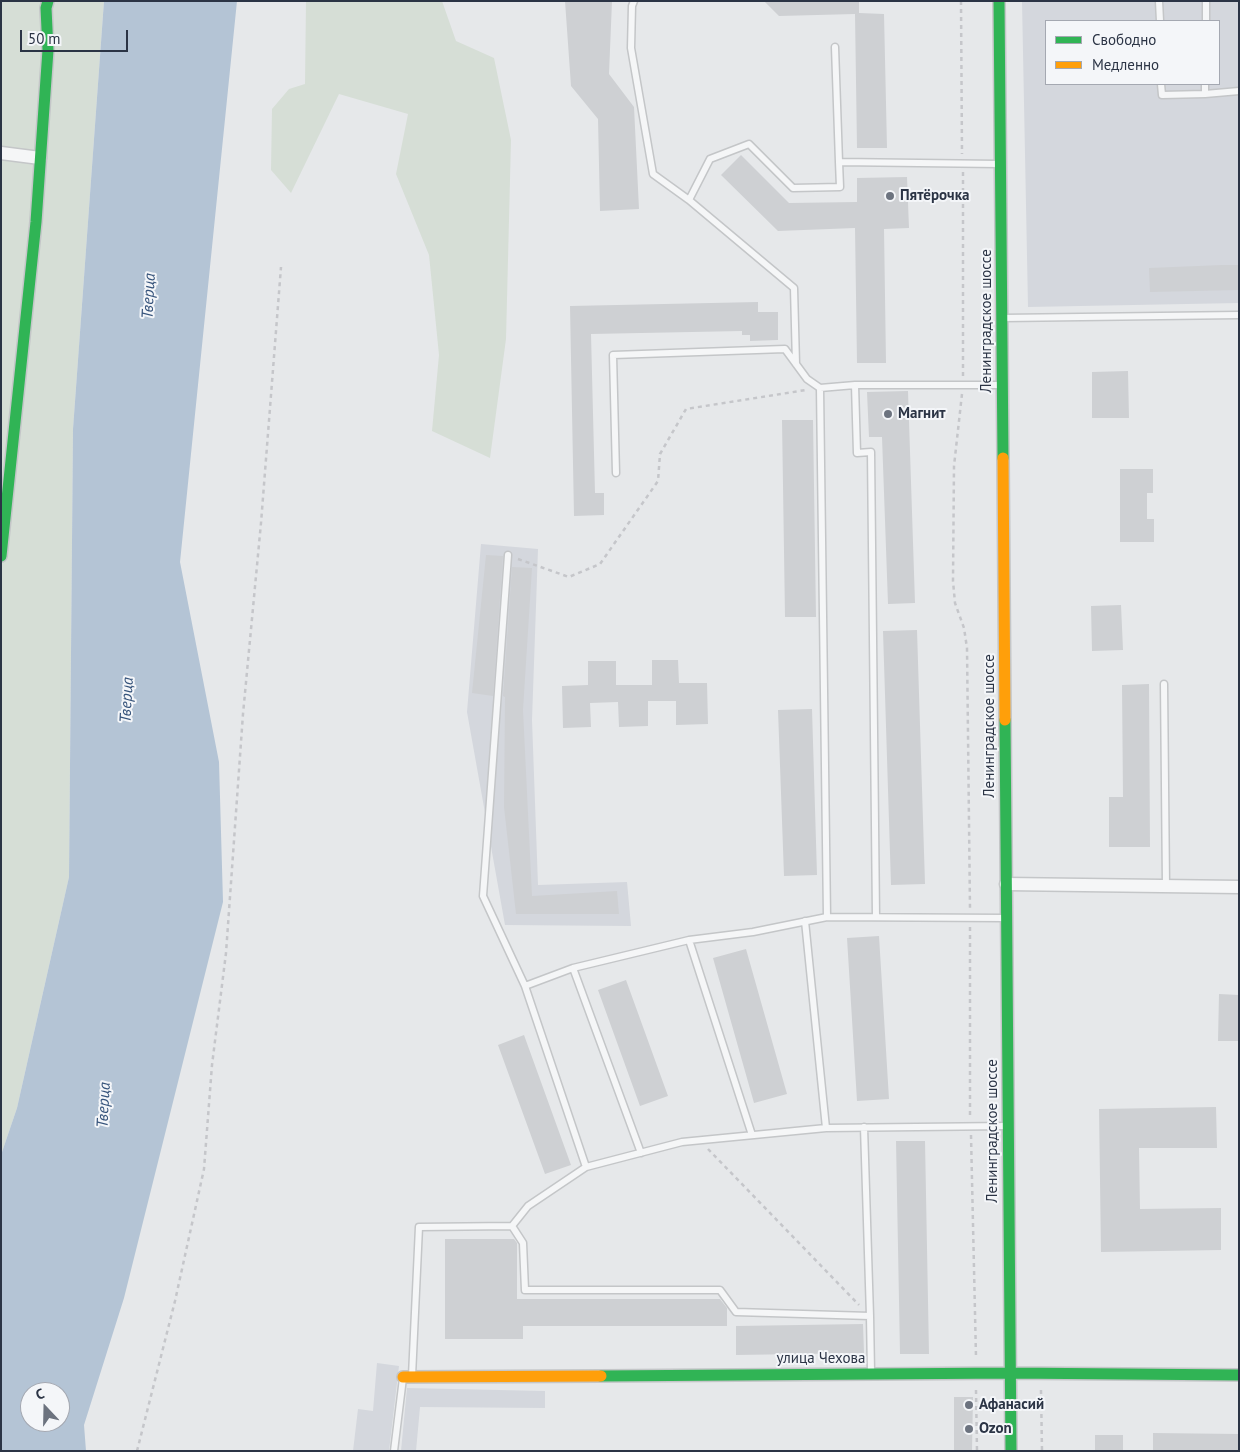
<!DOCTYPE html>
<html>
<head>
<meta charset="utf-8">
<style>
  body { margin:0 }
  #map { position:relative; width:1240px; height:1452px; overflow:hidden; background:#e6e8ea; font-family:"PT Sans",sans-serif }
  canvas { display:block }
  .frame { position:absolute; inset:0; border:2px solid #2b3445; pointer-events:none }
  .legend { position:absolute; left:1045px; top:20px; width:175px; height:65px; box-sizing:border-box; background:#f4f6f9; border:1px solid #a4a8b1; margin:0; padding:6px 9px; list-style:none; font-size:15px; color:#2b3445 }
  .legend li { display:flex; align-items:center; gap:10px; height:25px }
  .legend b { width:25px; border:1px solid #a4a8b1 }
  .north { position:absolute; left:20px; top:1382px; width:50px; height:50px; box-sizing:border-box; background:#f4f6f9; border:1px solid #a4a8b1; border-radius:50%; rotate:339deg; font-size:14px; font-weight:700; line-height:20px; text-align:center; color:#2b3445 }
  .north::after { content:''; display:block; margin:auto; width:18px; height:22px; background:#6c737f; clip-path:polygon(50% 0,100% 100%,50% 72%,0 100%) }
  .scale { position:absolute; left:20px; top:30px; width:108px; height:22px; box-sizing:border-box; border:2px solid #2b3445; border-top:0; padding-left:6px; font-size:15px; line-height:18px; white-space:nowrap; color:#2b3445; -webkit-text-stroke:4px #f4f6f9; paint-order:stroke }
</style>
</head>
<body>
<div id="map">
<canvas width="1240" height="1452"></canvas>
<div class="frame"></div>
<ul class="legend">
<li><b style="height:6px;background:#30b455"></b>Свободно</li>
<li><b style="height:6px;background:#ff9f0a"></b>Медленно</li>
</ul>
<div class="north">С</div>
<div class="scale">50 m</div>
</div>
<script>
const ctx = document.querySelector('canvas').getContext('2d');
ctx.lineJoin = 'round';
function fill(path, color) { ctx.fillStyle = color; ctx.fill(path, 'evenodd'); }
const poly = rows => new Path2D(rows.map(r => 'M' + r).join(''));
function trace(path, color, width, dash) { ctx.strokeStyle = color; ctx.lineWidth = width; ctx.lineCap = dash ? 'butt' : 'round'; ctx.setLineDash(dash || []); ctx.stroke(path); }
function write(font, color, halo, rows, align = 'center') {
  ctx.font = font + ' "PT Sans",sans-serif'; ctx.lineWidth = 4; ctx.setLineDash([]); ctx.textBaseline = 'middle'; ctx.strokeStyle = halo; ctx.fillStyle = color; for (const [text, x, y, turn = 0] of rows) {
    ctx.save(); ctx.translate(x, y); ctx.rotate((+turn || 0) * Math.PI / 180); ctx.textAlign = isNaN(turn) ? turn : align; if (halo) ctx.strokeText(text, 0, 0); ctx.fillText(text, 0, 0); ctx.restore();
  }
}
fill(poly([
  [1022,1,1239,1,1239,303,1028,307],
  [1046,21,1219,21,1219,84,1046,84],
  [481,544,538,549,532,720,538,885,627,882,631,926,505,925,467,712],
  [377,1363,399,1366,389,1451,353,1451,358,1409,373,1411],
  [407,1388,545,1391,545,1408,420,1407,416,1451,401,1451]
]), '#d4d7dd');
fill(poly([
  [1,1,104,1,73,429,69,877,17,1108,1,1155],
  [306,1,442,1,456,41,494,58,511,140,506,339,490,458,432,431,439,355,429,255,396,174,408,114,339,94,291,193,271,170,272,109,289,89,305,84]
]), '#d6ded6');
fill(poly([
  [104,1,237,1,180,562,219,762,223,902,124,1298,84,1425,86,1451,1,1451,1,1155,17,1108,69,877,73,429],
  [30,1392,60,1392,60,1422,30,1422]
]), '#b4c4d5');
fill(poly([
  [565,1,612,1,609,74,634,107,639,209,600,211,598,119,571,86],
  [764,1,859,1,859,13,884,14,887,148,857,148,855,14,779,16],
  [741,155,789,203,857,202,857,178,907,177,909,228,884,229,886,363,857,363,855,228,778,231,721,175],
  [1222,265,1239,265,1239,290,1150,292,1149,268],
  [758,302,758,312,778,312,778,340,750,341,750,335,742,335,742,331,591,334,595,493,604,493,604,515,574,516,570,306],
  [1128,371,1129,418,1092,418,1092,372],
  [908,391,915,603,888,604,882,437,869,437,867,392],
  [782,420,813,420,816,617,785,617],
  [1120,469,1153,469,1153,493,1147,493,1147,519,1154,519,1154,542,1120,542],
  [486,555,503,556,493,696,472,693],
  [512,567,532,568,523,710,532,896,617,891,619,914,516,914,504,807,505,697,503,696],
  [1121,605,1123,650,1092,651,1091,606],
  [917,630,925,884,891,885,883,631],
  [652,660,678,660,679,683,707,683,708,724,676,725,676,701,648,701,648,726,619,727,618,702,590,703,591,727,563,728,562,686,588,685,588,661,616,661,616,685,652,685],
  [1149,684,1150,847,1109,847,1109,797,1123,797,1122,685],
  [812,709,817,875,784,876,778,710],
  [879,936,889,1099,857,1101,847,938],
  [746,949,787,1094,754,1103,713,958],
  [626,980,668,1096,640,1106,598,990],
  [1219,994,1239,995,1239,1041,1218,1041],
  [524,1035,571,1165,545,1174,498,1045],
  [1216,1107,1217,1148,1139,1148,1140,1209,1221,1208,1221,1250,1101,1252,1099,1109],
  [896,1141,925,1141,929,1354,900,1354],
  [445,1239,514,1239,517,1243,517,1299,720,1299,727,1308,727,1326,523,1326,523,1339,445,1339],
  [863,1324,864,1353,736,1355,736,1326],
  [954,1397,973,1397,972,1451,954,1451],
  [1153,1433,1239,1434,1239,1451,1153,1451],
  [1095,1435,1123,1435,1123,1451,1095,1451]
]), '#ced0d3');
const lane = poly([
  [634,1,632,6,631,48,653,174,689,200,794,288,796,364],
  [1159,1,1160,21],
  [1206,21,1206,1],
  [835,47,839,162],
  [1161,84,1162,95,1205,94],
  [1205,84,1205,94,1239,91],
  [689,200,710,159,749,144,793,188,840,187,839,162,999,164],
  [1003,318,1239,315],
  [820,388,827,917],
  [616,473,613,355,785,349,807,379,820,388,855,385],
  [508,555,483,896,525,986,586,1167],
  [1164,684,1166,886],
  [876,917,871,452,857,453,855,385,1001,385],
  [805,921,826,1128],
  [689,940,752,1135],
  [573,968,641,1153],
  [525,986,573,968,689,940,753,932,827,917,1005,918],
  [864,1127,870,1316],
  [512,1226,528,1206,586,1167,682,1142,826,1128,1007,1126],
  [412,1376,419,1227,512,1226,523,1243,525,1290,720,1290,736,1312,870,1316,871,1372],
  [394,1451,403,1378]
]);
const street = poly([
  [1,153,40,158],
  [1006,884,1239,887]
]);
const fast = poly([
  [999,1,1003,458],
  [1,556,36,222,48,50,46,8,48,1],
  [1005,720,1011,1451],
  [601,1376,1010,1373,1239,1375]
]);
const slow = poly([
  [1003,458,1005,720],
  [403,1377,601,1376]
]);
trace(lane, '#c4c6c8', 9);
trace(street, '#c4c6c8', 15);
trace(fast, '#c4c6c8', 14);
trace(slow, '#c4c6c8', 14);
trace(poly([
  [961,1,962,154],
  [963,172,963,377],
  [962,394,954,466,953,581,955,603,964,628,967,648,970,909],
  [518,559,569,577,600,564,658,481,660,454,686,409,806,390],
  [970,927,970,1117],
  [971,1135,976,1357],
  [708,1149,859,1305],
  [976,1390,977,1451],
  [1041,1390,1042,1451],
  [137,1451,175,1301,204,1169,212,1065,226,953,243,714,261,523,281,267]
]), '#c5c6ca', 2.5, [4, 4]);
trace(lane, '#f5f6f7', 6);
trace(street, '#f5f6f7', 12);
trace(fast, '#30b455', 11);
trace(slow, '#ff9f0a', 11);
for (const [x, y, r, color] of [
  [890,196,5,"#6c737f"],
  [888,414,5,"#6c737f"],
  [969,1405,5,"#6c737f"],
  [969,1429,5,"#6c737f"]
]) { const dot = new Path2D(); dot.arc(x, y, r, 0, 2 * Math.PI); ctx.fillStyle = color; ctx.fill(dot); trace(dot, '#f4f6f9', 2); }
write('bold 15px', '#2b3445', '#f4f6f9', [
  ["Пятёрочка",900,196],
  ["Магнит",898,414],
  ["Афанасий",979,1405],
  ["Ozon",979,1429]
], 'left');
write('15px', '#2b3445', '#f4f6f9', [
  ["Ленинградское шоссе",987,321,-90],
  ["Ленинградское шоссе",990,726,-90],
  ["Ленинградское шоссе",993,1131,-90],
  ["улица Чехова",821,1359]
]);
write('italic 16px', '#34527a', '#f4f6f9', [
  ["Тверца",149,296,-87],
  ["Тверца",127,700,-87],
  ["Тверца",104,1105,-87]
]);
</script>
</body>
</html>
